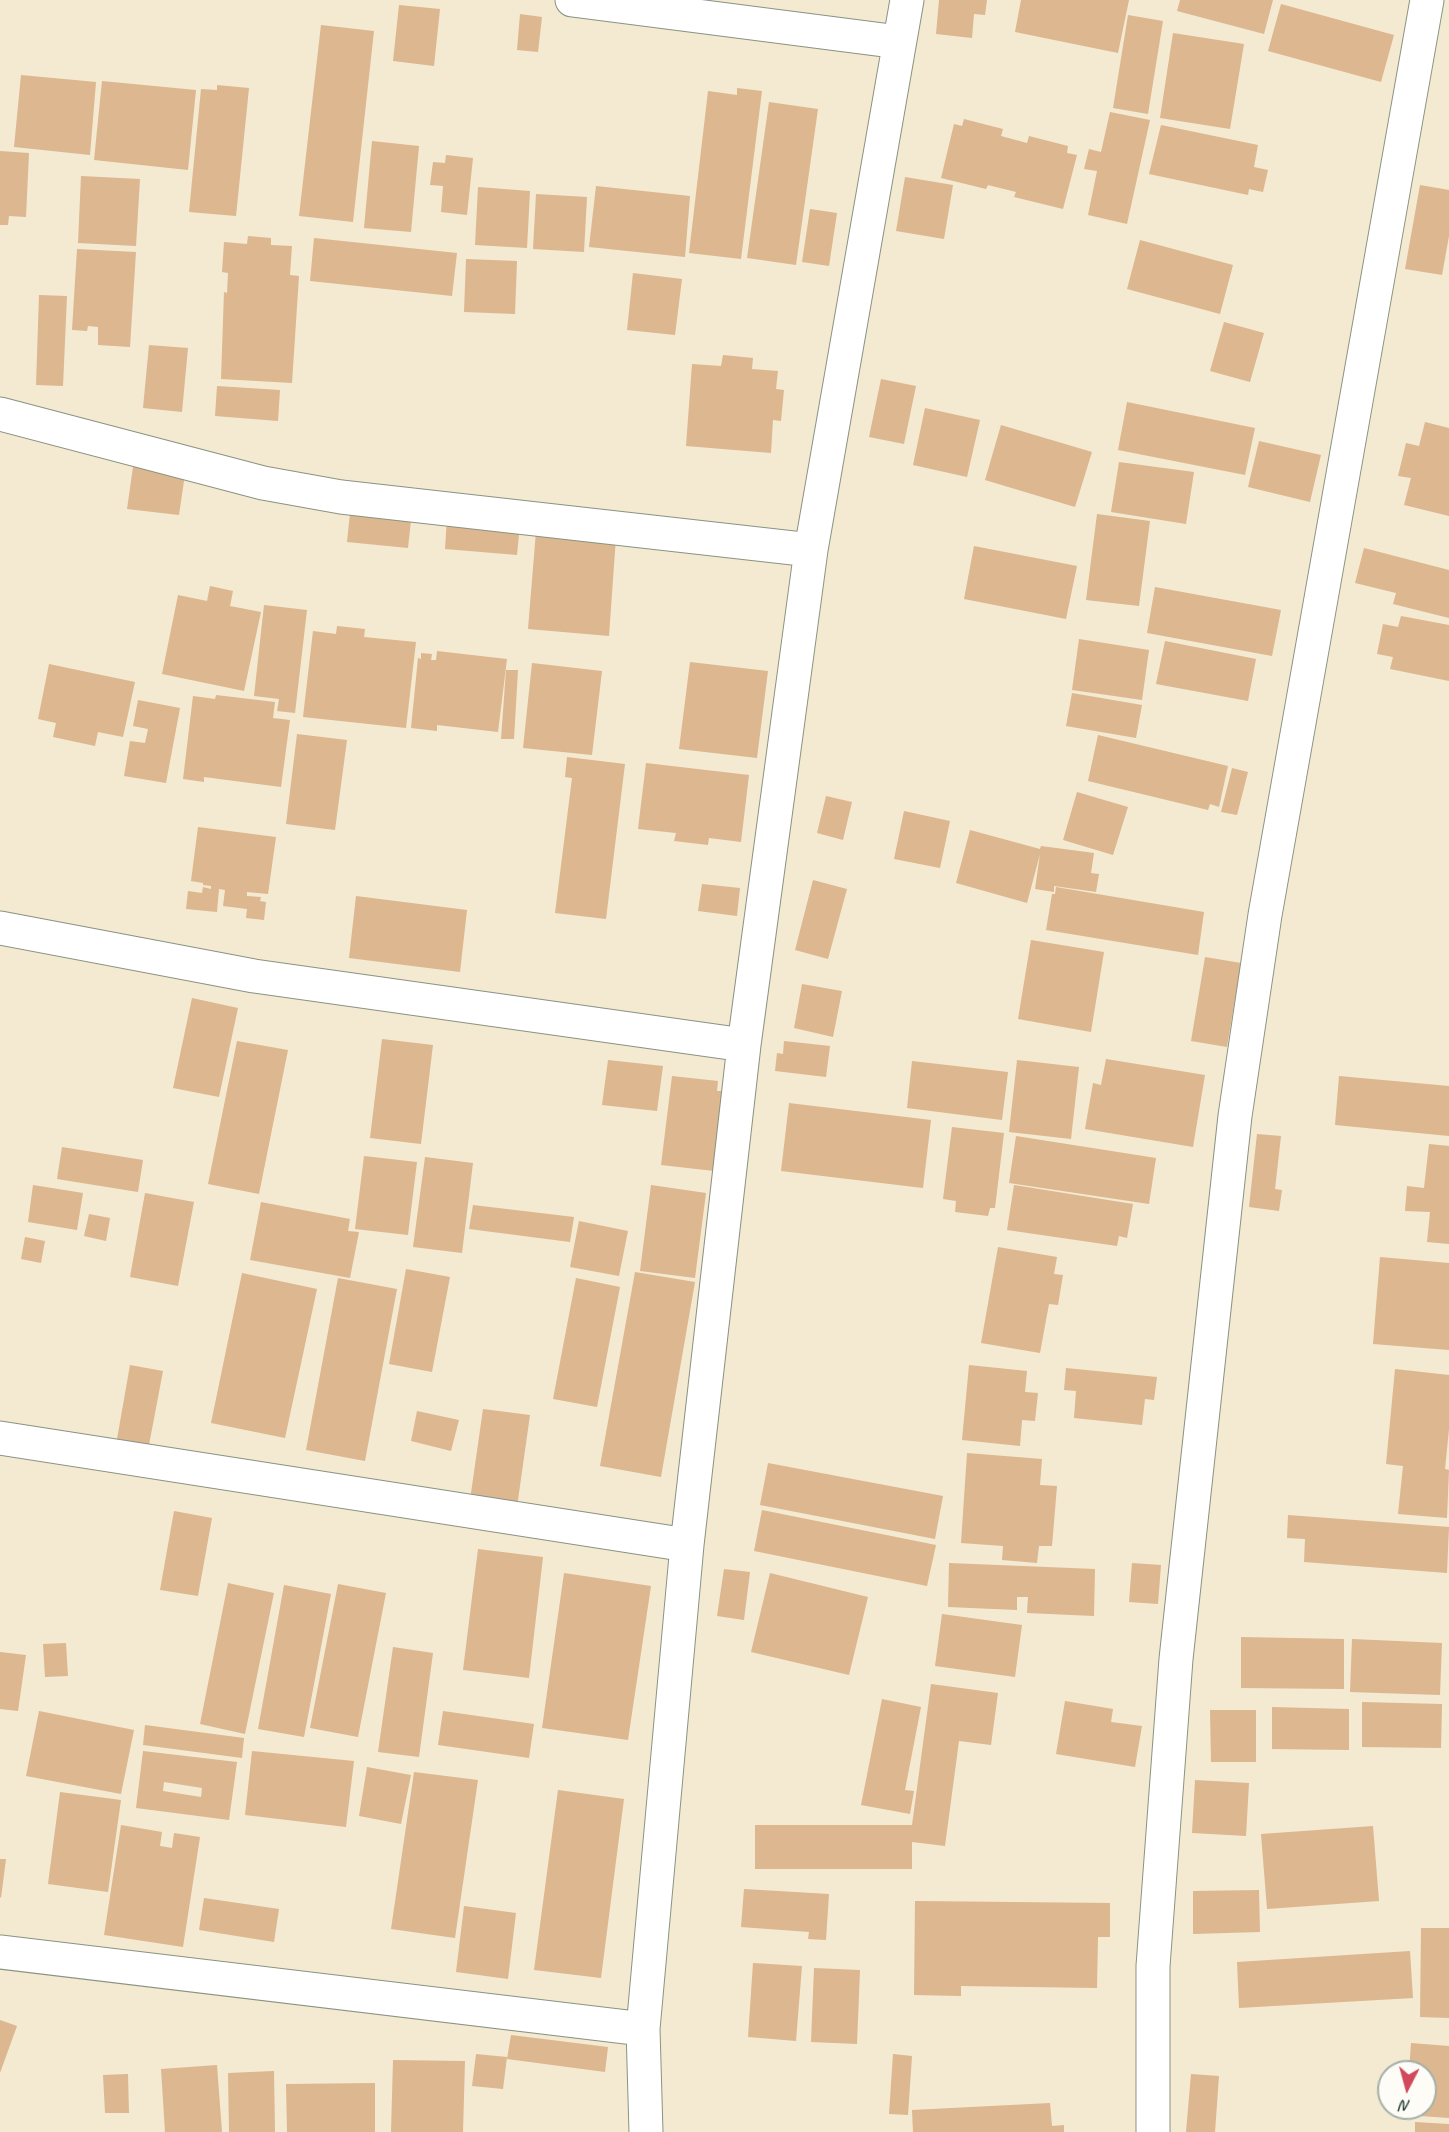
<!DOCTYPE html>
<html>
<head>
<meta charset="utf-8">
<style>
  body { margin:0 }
  #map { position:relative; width:1449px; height:2132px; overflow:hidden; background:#f4e9d1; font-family:Caveat,sans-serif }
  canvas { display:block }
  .north { position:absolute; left:1377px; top:2060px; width:60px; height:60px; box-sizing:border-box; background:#fdfcf7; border:2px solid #a4b0a9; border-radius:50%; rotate:186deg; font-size:16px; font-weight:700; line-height:24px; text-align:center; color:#1f3d34 }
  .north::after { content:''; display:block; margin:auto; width:21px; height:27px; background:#d1495b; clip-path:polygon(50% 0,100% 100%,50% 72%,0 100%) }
</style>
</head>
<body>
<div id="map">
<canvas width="1449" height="2132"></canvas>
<div class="north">N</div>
</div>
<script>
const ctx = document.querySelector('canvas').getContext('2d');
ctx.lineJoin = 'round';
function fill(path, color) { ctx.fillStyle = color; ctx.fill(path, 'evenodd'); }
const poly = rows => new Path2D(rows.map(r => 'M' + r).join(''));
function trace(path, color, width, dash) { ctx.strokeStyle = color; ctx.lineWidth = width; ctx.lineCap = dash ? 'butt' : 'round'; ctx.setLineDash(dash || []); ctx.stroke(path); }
fill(poly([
  [939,0,987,0,985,15,974,14,972,38,936,34],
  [1021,0,1129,0,1118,53,1015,32],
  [1180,0,1273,0,1264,34,1177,11],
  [1281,4,1394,35,1381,82,1268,51],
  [399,5,440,9,434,66,393,61],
  [520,14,542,17,538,52,517,50],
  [1128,15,1163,21,1148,114,1113,108],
  [321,25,374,31,353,222,299,216],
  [1173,33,1244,44,1230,129,1160,118],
  [21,75,96,82,90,155,14,147],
  [102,81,196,90,188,170,94,160],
  [217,85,249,88,236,216,189,212,201,89,217,90],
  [737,88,762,91,741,259,689,253,708,91,737,95],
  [769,102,818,109,796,265,747,258],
  [1110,112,1150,120,1127,224,1088,215,1097,171,1084,169,1089,149,1101,152],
  [964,119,1003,129,1001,136,1027,143,1029,136,1068,146,1067,153,1077,155,1063,209,1014,197,1016,192,988,185,986,189,941,178,954,124,962,126],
  [1161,125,1258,145,1254,167,1268,170,1263,192,1249,189,1248,195,1149,174],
  [372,141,419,146,411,232,364,228],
  [0,151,29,153,26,217,9,216,8,225,0,225],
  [446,155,473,158,467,215,441,212,443,186,430,185,433,162,445,163],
  [81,176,140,179,136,246,78,243],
  [905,177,953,185,944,239,896,231],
  [1420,185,1449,190,1449,236,1442,275,1405,269],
  [596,186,690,196,685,257,589,247],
  [478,187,530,191,527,248,475,245],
  [536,194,587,197,584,252,533,249],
  [810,209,837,213,829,266,802,262],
  [248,236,271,238,271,245,292,246,290,275,299,276,292,383,221,379,224,292,227,293,228,273,222,272,224,242,247,244],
  [314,238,457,253,452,296,310,281],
  [1140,240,1233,265,1220,314,1127,289],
  [77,249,136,252,130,347,98,345,98,327,88,326,87,331,72,330],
  [466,259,517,261,515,314,464,312],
  [633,273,682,279,675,335,627,330],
  [39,295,67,296,63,386,36,385],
  [1224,322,1264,333,1250,382,1210,371],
  [149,345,188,348,182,412,143,408],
  [723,355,753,358,752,369,778,371,776,389,784,390,781,421,773,420,771,453,686,446,692,364,721,366],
  [881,379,916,386,904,444,869,437],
  [217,386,280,390,278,421,215,416],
  [1127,402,1255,428,1245,475,1118,450],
  [925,408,980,420,967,477,913,465],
  [1425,422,1449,428,1449,516,1404,505,1411,478,1398,476,1406,443,1419,446],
  [1001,425,1092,452,1075,507,985,480],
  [1259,441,1321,455,1310,502,1248,487],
  [134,460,186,467,179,515,127,509],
  [1119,462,1194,472,1186,524,1111,512],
  [350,513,411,520,408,548,347,542],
  [1097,514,1150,521,1139,606,1086,600],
  [447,518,520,524,517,555,445,549],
  [536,531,616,537,609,636,528,629],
  [974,546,1077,566,1066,619,964,599],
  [1364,548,1449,570,1449,618,1393,604,1396,593,1355,583],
  [210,586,233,591,230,606,261,612,244,691,162,674,178,595,207,601],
  [1155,587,1281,610,1272,656,1147,633],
  [264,605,307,610,295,713,277,711,279,699,254,696],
  [1401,616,1449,625,1449,681,1390,669,1393,657,1377,654,1383,624,1398,627],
  [337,626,365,629,364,637,416,642,406,728,303,717,313,631,336,634],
  [1079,639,1149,650,1142,700,1072,690],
  [1165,641,1256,659,1248,701,1156,684],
  [437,651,507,659,498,732,437,725,437,731,411,728,418,658,421,659,421,653,432,654,431,660,436,660],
  [690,662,768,671,757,758,679,749],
  [532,663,602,671,592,755,523,748],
  [49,664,135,682,123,737,98,732,95,746,53,737,56,723,38,719],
  [506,670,518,670,514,739,501,739],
  [1072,693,1142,705,1136,738,1066,726],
  [216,695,275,702,273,718,290,720,281,787,204,777,204,782,183,779,193,696,215,699],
  [138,700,180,708,166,783,124,776,130,741,145,743,148,729,133,726],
  [297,734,347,740,335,830,286,824],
  [1098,735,1228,766,1219,807,1210,804,1208,810,1088,781],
  [567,757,625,764,606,919,555,913,572,778,565,777],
  [646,763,749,775,741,842,709,838,708,845,674,841,676,833,638,829],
  [1232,768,1248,772,1237,815,1221,812],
  [1077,792,1128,807,1113,855,1063,840],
  [826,796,852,802,843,840,817,833],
  [904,811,950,821,940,868,894,859],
  [198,827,276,837,268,894,247,892,247,896,261,897,260,901,266,902,264,920,246,918,247,909,223,906,225,890,219,889,217,912,186,909,188,891,202,893,203,887,211,889,211,886,203,885,203,883,191,881],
  [970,830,1040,849,1041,846,1094,853,1091,873,1099,874,1096,892,1054,886,1054,892,1035,889,1040,854,1027,903,956,883],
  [813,880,847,889,828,959,795,950],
  [702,884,740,888,737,916,698,911],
  [1056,887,1204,912,1198,955,1046,930,1052,894,1055,894],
  [356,896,467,910,460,972,349,958],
  [1031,940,1104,952,1091,1032,1018,1019],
  [1205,957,1241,963,1227,1047,1191,1041],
  [802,984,842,991,833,1037,794,1028],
  [192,998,238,1008,219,1097,173,1088],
  [382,1039,433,1045,421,1144,370,1138],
  [237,1041,288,1050,259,1194,208,1184],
  [784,1041,830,1046,826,1077,775,1071,777,1053,783,1054],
  [1106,1059,1205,1075,1193,1147,1085,1129,1093,1083,1101,1085],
  [608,1060,663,1066,657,1111,602,1105],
  [1017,1060,1079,1067,1071,1139,1009,1132],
  [912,1061,1008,1072,1002,1120,907,1108],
  [672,1076,718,1081,717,1091,724,1091,714,1171,661,1165],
  [1339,1076,1449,1086,1449,1136,1335,1125],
  [789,1103,931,1120,923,1188,781,1171],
  [952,1127,1004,1133,995,1208,990,1208,988,1216,955,1212,956,1201,943,1199],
  [1257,1134,1281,1136,1275,1189,1282,1190,1279,1211,1249,1207],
  [1016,1136,1156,1158,1149,1204,1009,1183],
  [1429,1144,1449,1146,1449,1244,1427,1242,1430,1212,1405,1211,1407,1186,1424,1188],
  [62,1147,143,1160,138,1192,57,1179],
  [364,1156,417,1162,408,1235,355,1229],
  [425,1157,473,1163,462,1253,413,1247],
  [33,1185,83,1193,77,1230,28,1222],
  [651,1185,706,1193,695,1278,640,1271],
  [1014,1185,1133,1204,1127,1238,1119,1236,1117,1246,1007,1230],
  [145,1193,194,1202,178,1286,130,1277],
  [261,1202,350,1219,348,1231,359,1232,350,1278,250,1260],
  [473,1205,574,1217,570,1242,469,1229],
  [89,1214,110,1218,106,1241,84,1236],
  [579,1221,628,1231,619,1276,570,1267],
  [25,1237,45,1241,41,1263,21,1259],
  [998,1247,1057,1257,1054,1274,1063,1275,1058,1305,1049,1304,1040,1353,981,1343],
  [1380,1257,1449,1263,1449,1350,1373,1344],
  [406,1269,450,1277,432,1372,389,1364],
  [635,1272,695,1282,661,1477,600,1466],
  [242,1273,317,1289,285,1438,211,1423],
  [338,1278,397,1289,365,1461,306,1450],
  [576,1278,620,1287,597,1407,553,1399],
  [130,1365,163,1371,149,1445,117,1439],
  [969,1365,1027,1371,1025,1392,1038,1393,1035,1421,1022,1420,1020,1446,962,1440],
  [1066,1368,1157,1377,1154,1400,1145,1399,1142,1425,1074,1418,1076,1391,1064,1390],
  [1395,1369,1449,1375,1449,1429,1445,1469,1449,1470,1447,1518,1398,1514,1403,1466,1386,1464],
  [483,1409,530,1415,517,1507,470,1500],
  [417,1411,459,1420,451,1451,411,1441],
  [967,1453,1042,1459,1040,1485,1057,1486,1052,1546,1039,1546,1037,1563,1002,1560,1003,1546,961,1543],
  [768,1463,943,1496,935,1539,760,1505],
  [762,1510,936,1545,927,1586,754,1551],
  [174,1511,212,1518,198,1596,160,1590],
  [1288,1515,1449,1527,1447,1573,1304,1562,1305,1539,1287,1538],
  [478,1549,543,1557,529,1678,463,1670],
  [949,1563,1095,1569,1094,1616,1027,1613,1028,1597,1017,1597,1017,1610,948,1607],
  [1132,1563,1161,1565,1158,1604,1129,1602],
  [724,1569,750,1572,744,1620,717,1616],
  [564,1573,651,1586,628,1740,542,1728],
  [770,1573,868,1597,849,1675,751,1652],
  [228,1583,274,1593,245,1734,200,1724],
  [338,1584,386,1593,358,1737,310,1728],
  [284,1585,331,1594,304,1737,258,1729],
  [942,1614,1022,1625,1015,1677,935,1666],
  [1241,1637,1344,1639,1344,1689,1241,1688],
  [1352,1639,1442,1643,1440,1695,1350,1692],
  [66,1643,68,1676,45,1677,43,1644],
  [393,1647,433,1653,419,1757,378,1752],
  [0,1652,26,1655,18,1711,0,1709],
  [931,1684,998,1693,991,1745,959,1741,945,1846,912,1842,912,1869,755,1869,755,1825,912,1825],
  [882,1699,921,1707,905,1790,914,1791,910,1814,861,1805],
  [1065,1701,1113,1709,1111,1722,1142,1726,1135,1767,1056,1754],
  [1362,1702,1442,1704,1441,1748,1362,1747],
  [1272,1707,1349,1709,1349,1750,1272,1749],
  [1210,1710,1256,1710,1256,1762,1211,1762],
  [39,1711,134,1730,121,1794,26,1776],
  [443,1711,534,1724,529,1758,438,1745],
  [145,1725,244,1738,242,1758,143,1745],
  [143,1751,237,1762,229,1820,136,1808],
  [164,1782,202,1788,201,1797,163,1791],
  [252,1751,354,1761,346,1827,245,1815],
  [367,1767,411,1775,401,1824,359,1816],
  [414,1772,478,1780,455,1938,391,1929],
  [1195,1780,1249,1783,1246,1836,1192,1833],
  [558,1790,624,1799,601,1978,534,1970],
  [60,1792,121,1800,108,1892,48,1884],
  [121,1825,162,1832,160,1846,172,1848,174,1833,200,1837,183,1947,104,1935],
  [1373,1826,1379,1901,1267,1909,1261,1834],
  [0,1859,6,1859,1,1898,0,1897],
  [744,1889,829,1894,826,1940,808,1939,809,1932,741,1927],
  [1259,1890,1260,1932,1193,1934,1193,1891],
  [204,1898,279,1909,274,1942,199,1930],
  [915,1901,1110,1903,1110,1937,1098,1937,1097,1988,961,1986,961,1996,914,1995],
  [464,1906,516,1913,508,1979,456,1972],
  [1421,1928,1449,1928,1449,2018,1420,2017],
  [1410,1951,1413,1998,1239,2008,1237,1962],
  [753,1963,802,1966,796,2041,748,2037],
  [814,1968,860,1970,857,2044,811,2042],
  [0,2020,17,2026,0,2073],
  [511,2035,608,2047,605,2072,507,2059],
  [1411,2043,1449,2046,1449,2118,1406,2115,1406,2108,1425,2108,1425,2072,1409,2072],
  [476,2054,507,2057,503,2089,472,2086],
  [893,2054,912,2056,908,2115,889,2114],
  [393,2060,465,2061,463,2132,391,2132],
  [217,2065,222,2132,165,2132,161,2069],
  [274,2071,275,2132,229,2132,228,2073],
  [128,2074,129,2113,105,2113,103,2075],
  [1191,2074,1219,2076,1215,2132,1186,2132],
  [375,2083,375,2132,287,2132,286,2084],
  [1050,2103,1052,2126,1064,2125,1064,2132,913,2132,912,2110],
  [1415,2122,1449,2124,1449,2132,1415,2132]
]), '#dcb78f');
const minor = poly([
  [572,0,899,42],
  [0,414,263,483,341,497,811,550],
  [0,928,254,976,744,1045],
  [0,1438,687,1545],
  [0,1952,643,2029],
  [646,2132,643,2029,687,1545,744,1045,811,550,907,0],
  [1153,2132,1153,1966,1176,1659,1235,1116,1265,915,1427,0]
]);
trace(minor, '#8a9382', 35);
trace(minor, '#fff', 33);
</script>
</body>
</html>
